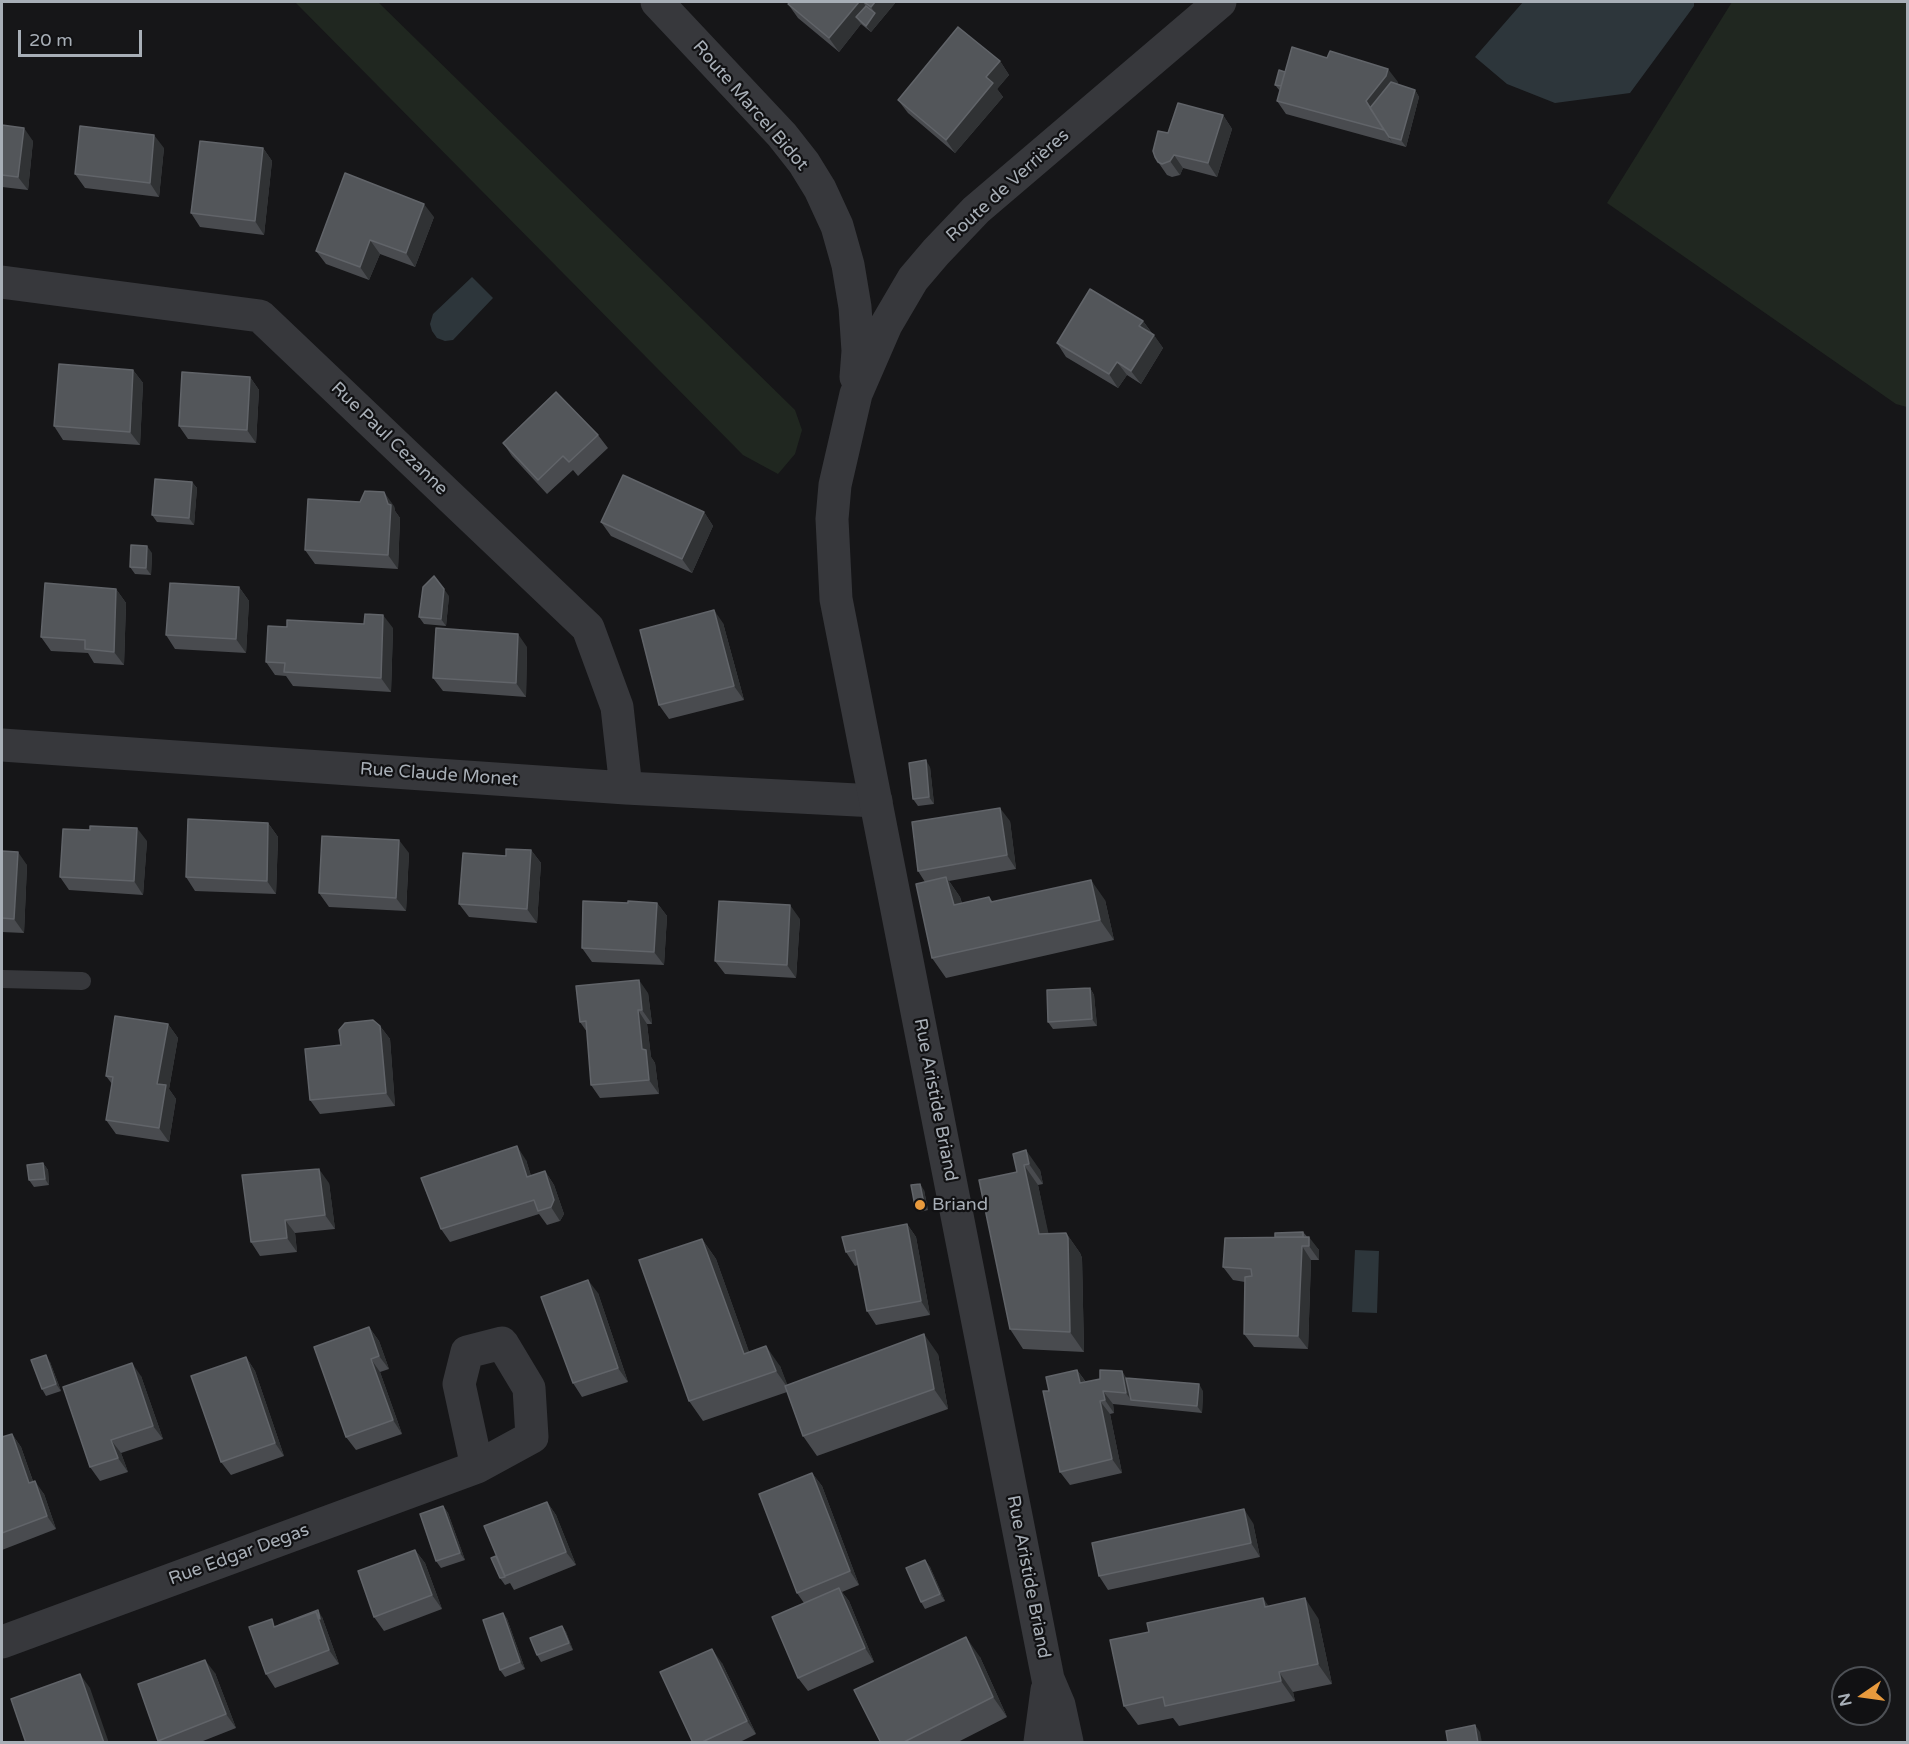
<!DOCTYPE html>
<html>
<head>
<meta charset="utf-8">
<style>
  body { margin:0 }
  #map { position:relative; width:1909px; height:1744px; overflow:hidden; background:#161618; font-family:"Varela Round",sans-serif }
  canvas { display:block }
  .frame { position:absolute; inset:0; border:3px solid #a8afb7; pointer-events:none }
  .north { position:absolute; left:1831px; top:1666px; width:60px; height:60px; box-sizing:border-box; background:#111113; border:2px solid #4d5055; border-radius:50%; rotate:257deg; font-size:16px; font-weight:700; line-height:24px; text-align:center; color:#a8afb7 }
  .north::after { content:''; display:block; margin:auto; width:21px; height:27px; background:#e89a3d; clip-path:polygon(50% 0,100% 100%,50% 72%,0 100%) }
  .scale { position:absolute; left:18px; top:30px; width:124px; height:27px; box-sizing:border-box; border:3px solid #a8afb7; border-top:0; padding-left:8px; font-size:18px; line-height:21px; white-space:nowrap; color:#a8afb7; -webkit-text-stroke:4px #111113; paint-order:stroke }
</style>
</head>
<body>
<div id="map">
<canvas width="1909" height="1744"></canvas>
<div class="frame"></div>
<div class="north">N</div>
<div class="scale">20 m</div>
</div>
<script>
const ctx = document.querySelector('canvas').getContext('2d');
ctx.lineJoin = 'round';
function fill(path, color) { ctx.fillStyle = color; ctx.fill(path, 'evenodd'); }
const poly = rows => new Path2D(rows.map(r => 'M' + r).join(''));
function trace(path, color, width, dash) { ctx.strokeStyle = color; ctx.lineWidth = width; ctx.lineCap = dash ? 'butt' : 'round'; ctx.setLineDash(dash || []); ctx.stroke(path); }
function write(font, color, halo, rows, align = 'center') {
  ctx.font = font + ' "Varela Round",sans-serif'; ctx.lineWidth = 4.5; ctx.setLineDash([]); ctx.textBaseline = 'middle'; ctx.strokeStyle = halo; ctx.fillStyle = color; for (const [text, x, y, turn = 0] of rows) {
    ctx.save(); ctx.translate(x, y); ctx.rotate((+turn || 0) * Math.PI / 180); ctx.textAlign = isNaN(turn) ? turn : align; if (halo) ctx.strokeText(text, 0, 0); ctx.fillText(text, 0, 0); ctx.restore();
  }
}
fill(poly([
  [295,2,378,2,795,410,802,430,795,454,778,474,743,455],
  [1732,2,1907,2,1907,407,1896,404,1607,203]
]), '#202720');
fill(poly([
  [1523,2,1694,2,1694,6,1630,93,1555,103,1507,84,1475,57],
  [472,277,493,298,453,340,445,341,437,338,432,331,430,324,433,314],
  [1355,1250,1379,1251,1377,1313,1352,1312]
]), '#2d363b');
trace(poly([
  [2,979,82,981]
]), '#37383c', 18);
trace(poly([
  [2,282,260,316,588,628,617,707,626,788],
  [2,745,626,788,876,801],
  [2,1642,477,1467,532,1437,529,1388,502,1343,467,1352,459,1384,477,1467]
]), '#37383c', 33);
trace(poly([
  [657,2,782,135,804,163,820,189,837,226,848,265,855,307,858,351,856,377],
  [1040,1742,1047,1690],
  [1067,1742,1059,1705,1048,1679,836,599,832,519,835,485,856,394,886,325,913,279,936,252,976,210,1220,2]
]), '#37383c', 33);
fill(poly([
  [791,2,896,2,871,32,861,24,839,52,798,18,788,4],
  [1000,61,1009,75,997,89,1003,97,955,153,908,113,898,100],
  [1285,72,1398,82,1397,84,1415,90,1419,97,1406,147,1286,114,1277,101,1280,91,1275,85],
  [1223,115,1232,129,1217,177,1183,168,1180,175,1172,177,1167,175,1158,162,1168,133],
  [2,125,33,141,28,190,2,187],
  [164,148,159,197,85,188,75,174],
  [263,148,272,161,264,235,200,227,191,213],
  [434,217,415,267,380,254,369,280,326,264,316,251],
  [1143,321,1163,348,1141,384,1127,375,1118,388,1066,357,1057,343],
  [133,370,143,383,140,445,63,440,54,426],
  [250,377,259,390,256,443,188,439,179,426],
  [598,435,608,448,578,476,573,470,547,494,512,456,503,443],
  [192,482,197,488,194,525,157,522,152,515],
  [394,506,395,511,400,518,398,569,315,564,305,550],
  [704,512,713,526,692,573,611,536,601,522],
  [152,553,151,575,135,574,130,567],
  [239,587,249,601,246,653,175,649,166,635],
  [116,589,126,603,124,665,94,663,88,653,51,651,41,637],
  [449,596,446,626,424,624,419,617],
  [723,623,744,700,669,719,659,705],
  [364,624,393,628,391,692,293,686,286,676,275,675,266,662,287,627],
  [527,647,526,697,443,691,433,678],
  [930,767,934,804,918,806,913,799],
  [1010,821,1016,869,949,881,960,897,962,903,989,897,993,902,1105,900,1114,940,946,978,932,958,925,882,918,871],
  [268,823,278,837,276,894,195,891,186,877],
  [147,841,143,895,69,890,60,877],
  [531,850,541,863,537,923,469,917,459,904,506,856],
  [2,851,27,865,24,933,2,932],
  [409,853,406,911,329,907,319,893],
  [628,903,657,903,667,916,664,965,592,962,582,948],
  [800,919,796,978,725,974,715,961],
  [1090,988,1094,995,1097,1026,1053,1029,1048,1022],
  [648,993,652,1024,647,1024,651,1057,655,1063,659,1094,600,1098,591,1085,587,1032,580,1022],
  [168,1024,178,1038,169,1089,176,1099,169,1142,116,1134,106,1120,112,1084,106,1076],
  [380,1026,390,1039,395,1106,320,1114,310,1100,341,1045],
  [1013,1154,1040,1170,1043,1184,1038,1185,1048,1234,1066,1233,1080,1253,1082,1258,1084,1352,1023,1349,1010,1329,1017,1172],
  [526,1160,531,1176,545,1171,554,1185,564,1214,560,1221,547,1225,539,1214,450,1242,441,1229],
  [43,1163,48,1170,49,1185,34,1187,29,1180],
  [329,1183,335,1229,295,1233,297,1252,260,1256,251,1242],
  [924,1190,928,1210,920,1212,915,1206],
  [907,1224,916,1237,930,1315,876,1325,867,1311,858,1265,855,1266,846,1252],
  [1303,1232,1319,1250,1319,1260,1311,1260,1308,1349,1254,1347,1244,1334,1245,1282,1233,1280,1223,1267,1275,1237],
  [702,1239,716,1259,749,1352,780,1366,787,1385,938,1354,948,1409,817,1456,803,1436,787,1392,703,1421,689,1401],
  [598,1293,628,1382,582,1397,573,1383],
  [369,1327,379,1341,389,1369,380,1372,402,1434,356,1450,346,1437],
  [246,1357,255,1371,284,1456,231,1475,221,1462],
  [50,1362,61,1391,46,1396,42,1389],
  [1077,1370,1086,1382,1126,1378,1203,1391,1202,1413,1113,1404,1114,1413,1110,1414,1122,1473,1070,1485,1060,1472,1049,1391],
  [141,1376,163,1439,121,1453,128,1472,100,1481,90,1467],
  [12,1434,21,1447,33,1481,44,1494,56,1529,2,1550,2,1437],
  [812,1473,822,1486,859,1585,842,1592,849,1601,874,1662,808,1691,798,1678,804,1603,797,1593],
  [547,1502,556,1515,576,1565,514,1590,510,1583,505,1585,500,1578,496,1556],
  [443,1506,448,1513,465,1560,441,1568,436,1561],
  [1253,1523,1260,1557,1108,1590,1099,1576],
  [415,1550,425,1563,442,1609,384,1631,374,1617],
  [925,1560,930,1567,945,1601,925,1609,921,1602],
  [1269,1606,1318,1618,1332,1684,1293,1692,1295,1701,1179,1726,1173,1718,1138,1725,1124,1706],
  [503,1613,507,1619,525,1669,505,1677,500,1670],
  [322,1617,339,1664,275,1688,266,1674,276,1626],
  [562,1626,566,1632,573,1650,541,1662,537,1655],
  [980,1657,1007,1717,956,1743,881,1743],
  [722,1663,756,1734,738,1743,693,1743],
  [215,1673,236,1728,198,1743,159,1743,158,1741]
]), '#494b4f');
fill(poly([
  [859,2,863,2,870,13,856,17,861,24,839,52,829,38],
  [875,2,896,2,871,32,866,26,875,13,871,7],
  [1000,61,1009,75,997,89,1003,97,955,153,946,140,986,77],
  [1388,69,1398,82,1389,137,1393,144,1384,130,1366,101],
  [1415,90,1419,97,1406,147,1401,140],
  [1223,115,1232,129,1217,177,1208,163],
  [24,128,33,141,28,190,18,177],
  [154,135,164,148,159,197,150,183],
  [263,148,272,161,264,235,255,221],
  [1174,155,1183,168,1180,175,1170,161],
  [424,204,434,217,415,267,406,253],
  [370,240,380,254,369,280,360,267],
  [1143,321,1153,335,1139,326],
  [1154,335,1163,348,1141,384,1131,371],
  [1117,362,1127,375,1118,388,1109,374],
  [133,370,143,383,140,445,130,432],
  [250,377,259,390,256,443,247,430],
  [192,482,197,488,194,525,189,518],
  [384,492,394,506,395,511,400,518,398,569,388,555,388,504],
  [704,512,713,526,692,573,682,559],
  [147,546,152,553,151,575,146,568],
  [239,587,249,601,246,653,236,639],
  [116,589,126,603,124,665,114,652],
  [444,589,449,596,446,626,441,619],
  [714,610,723,623,744,700,734,686],
  [383,615,393,628,391,692,381,678],
  [518,634,527,647,526,697,516,683],
  [926,760,930,767,934,804,929,797],
  [1000,808,1010,821,1016,869,1007,855],
  [268,823,278,837,276,894,267,881],
  [137,828,147,841,143,895,134,881],
  [399,840,409,853,406,911,396,898],
  [531,850,541,863,537,923,527,909],
  [18,852,27,865,24,933,14,919],
  [946,877,960,897,968,925,954,905],
  [1091,880,1105,900,1114,940,1100,920],
  [657,903,667,916,664,965,654,952],
  [790,905,800,919,796,978,787,965],
  [639,980,648,993,652,1024,642,1010],
  [1090,988,1094,995,1097,1026,1092,1019],
  [638,1010,647,1024,651,1057,655,1063,659,1094,649,1080,642,1049],
  [168,1024,178,1038,169,1089,176,1099,169,1142,159,1128,157,1084],
  [380,1026,390,1039,395,1106,386,1093],
  [517,1146,526,1160,536,1191,527,1177],
  [1026,1150,1040,1170,1043,1184,1029,1164],
  [43,1163,48,1170,49,1185,45,1179],
  [1024,1165,1038,1185,1053,1254,1039,1234],
  [319,1169,329,1183,335,1229,325,1215],
  [545,1171,554,1185,564,1214,560,1221,551,1207],
  [920,1184,924,1190,928,1210,924,1204],
  [285,1220,295,1233,297,1252,287,1238],
  [907,1224,916,1237,930,1315,921,1301],
  [1066,1233,1080,1253,1082,1258,1084,1352,1070,1332],
  [1309,1237,1319,1250,1319,1260,1309,1246],
  [702,1239,716,1259,757,1374,744,1354],
  [1302,1246,1311,1260,1308,1349,1298,1336],
  [588,1280,598,1293,628,1382,618,1368],
  [369,1327,379,1341,389,1369,379,1356],
  [924,1334,938,1354,948,1409,934,1389],
  [766,1346,780,1366,790,1391,776,1371],
  [46,1355,50,1362,61,1391,56,1384],
  [246,1357,255,1371,284,1456,275,1443],
  [371,1359,380,1372,402,1434,393,1420],
  [132,1363,141,1376,163,1439,153,1426],
  [1077,1370,1087,1384,1080,1383],
  [1122,1371,1131,1385,1131,1400,1126,1393],
  [1199,1384,1203,1391,1202,1413,1197,1406],
  [1103,1391,1113,1404,1114,1413,1105,1400],
  [1100,1401,1110,1414,1122,1473,1112,1459],
  [12,1434,21,1447,38,1496,29,1483],
  [111,1440,121,1453,128,1472,118,1458],
  [812,1473,822,1486,859,1585,850,1571],
  [35,1481,44,1494,56,1529,47,1516],
  [547,1502,556,1515,576,1565,566,1552],
  [443,1506,448,1513,465,1560,460,1553],
  [1244,1509,1253,1523,1260,1557,1251,1543],
  [415,1550,425,1563,442,1609,432,1595],
  [925,1560,930,1567,945,1601,940,1594],
  [839,1588,849,1601,874,1662,865,1648],
  [1263,1598,1277,1618,1265,1607],
  [1305,1598,1318,1618,1332,1684,1318,1664],
  [318,1610,322,1617,339,1664,329,1650,316,1612],
  [503,1613,507,1619,525,1669,520,1662],
  [562,1626,566,1632,573,1650,569,1643],
  [966,1637,980,1657,1007,1717,993,1697],
  [712,1649,722,1663,756,1734,747,1721],
  [205,1660,215,1673,236,1728,226,1714],
  [1279,1672,1293,1692,1295,1701,1281,1681],
  [80,1674,90,1688,109,1743,104,1743],
  [1475,1725,1480,1732,1482,1743,1478,1743]
]), '#303234');
const building = poly([
  [791,2,859,2,829,38,788,4,791,2],
  [864,2,875,2,871,7,864,2],
  [866,6,875,13,866,26,856,17,866,6],
  [958,27,1000,61,986,77,993,83,946,140,898,100,958,27],
  [1292,47,1327,58,1330,51,1388,69,1386,76,1366,101,1384,130,1277,101,1292,47],
  [1279,70,1285,72,1281,86,1275,85,1279,70],
  [1391,82,1415,90,1401,140,1389,137,1370,108,1391,82],
  [1178,103,1223,115,1208,163,1174,155,1170,161,1162,164,1158,162,1155,157,1153,151,1158,131,1168,133,1178,103],
  [2,125,24,128,18,177,2,175,2,125],
  [80,126,154,135,150,183,75,174,80,126],
  [200,141,263,148,255,221,191,213,200,141],
  [345,173,424,204,406,253,370,240,360,267,316,251,345,173],
  [1090,289,1143,321,1139,326,1154,335,1131,371,1117,362,1109,374,1057,343,1090,289],
  [59,364,133,370,130,432,54,426,59,364],
  [182,372,250,377,247,430,179,426,182,372],
  [556,392,598,435,569,462,563,456,538,480,503,443,556,392],
  [623,475,704,512,682,559,601,522,623,475],
  [155,479,192,482,189,518,152,515,155,479],
  [365,491,384,492,388,504,391,505,388,555,305,550,308,499,360,502,365,491],
  [131,545,147,546,146,568,130,567,131,545],
  [434,576,444,589,441,619,419,617,423,587,434,576],
  [45,583,116,589,114,652,85,649,85,640,41,637,45,583],
  [170,583,239,587,236,639,166,635,170,583],
  [714,610,734,686,659,705,640,630,714,610],
  [365,614,383,615,381,678,284,672,285,663,266,662,268,626,287,627,287,620,364,624,365,614],
  [436,628,518,634,516,683,433,678,436,628],
  [926,760,929,797,913,799,909,763,926,760],
  [1000,808,1007,855,918,871,912,822,1000,808],
  [188,819,268,823,267,881,186,877,188,819],
  [90,826,137,828,134,881,60,877,63,829,90,830,90,826],
  [322,836,399,840,396,898,319,893,322,836],
  [506,849,531,850,527,909,459,904,463,853,506,856,506,849],
  [2,851,18,852,14,919,2,918,2,851],
  [946,877,954,905,989,897,991,902,1091,880,1100,920,932,958,916,884,946,877],
  [583,901,628,903,628,901,657,903,654,952,582,948,583,901],
  [719,901,790,905,787,965,715,961,719,901],
  [639,980,642,1010,638,1010,642,1049,646,1050,649,1080,591,1085,586,1021,580,1022,576,986,639,980],
  [1090,988,1092,1019,1048,1022,1047,990,1090,988],
  [115,1016,168,1024,157,1084,166,1085,159,1128,106,1120,113,1077,106,1076,115,1016],
  [373,1020,380,1026,386,1093,310,1100,305,1049,341,1045,339,1030,345,1023,373,1020],
  [517,1146,527,1177,545,1171,554,1200,551,1207,538,1211,534,1200,441,1229,421,1178,517,1146],
  [1026,1150,1029,1164,1024,1165,1039,1234,1066,1233,1068,1238,1070,1332,1010,1329,979,1180,1017,1172,1013,1154,1026,1150],
  [43,1163,45,1179,29,1180,27,1165,43,1163],
  [319,1169,325,1215,285,1220,287,1238,251,1242,242,1175,319,1169],
  [920,1184,924,1204,915,1206,911,1185,920,1184],
  [907,1224,921,1301,867,1311,855,1250,846,1252,842,1237,907,1224],
  [1303,1232,1303,1237,1275,1237,1275,1233,1303,1232],
  [1309,1237,1309,1246,1302,1246,1298,1336,1244,1334,1245,1277,1252,1276,1251,1269,1223,1267,1225,1238,1309,1237],
  [702,1239,744,1354,766,1346,776,1371,689,1401,639,1260,702,1239],
  [588,1280,618,1368,573,1383,541,1297,588,1280],
  [369,1327,379,1356,371,1359,393,1420,346,1437,314,1347,369,1327],
  [924,1334,934,1389,803,1436,785,1386,924,1334],
  [46,1355,56,1384,42,1389,31,1360,46,1355],
  [246,1357,275,1443,221,1462,191,1376,246,1357],
  [132,1363,153,1426,111,1440,118,1458,90,1467,63,1387,132,1363],
  [1077,1370,1080,1383,1100,1379,1100,1370,1122,1371,1126,1393,1103,1391,1105,1400,1100,1401,1112,1459,1060,1472,1043,1391,1049,1391,1046,1377,1077,1370],
  [1126,1378,1199,1384,1197,1406,1131,1400,1126,1378],
  [12,1434,29,1483,35,1481,47,1516,2,1533,2,1437,12,1434],
  [812,1473,850,1571,797,1593,759,1494,812,1473],
  [547,1502,566,1552,505,1576,484,1526,547,1502],
  [443,1506,460,1553,436,1561,420,1514,443,1506],
  [1244,1509,1251,1543,1099,1576,1092,1543,1244,1509],
  [415,1550,432,1595,374,1617,358,1571,415,1550],
  [496,1556,505,1577,500,1578,491,1558,496,1556],
  [925,1560,940,1594,921,1602,906,1568,925,1560],
  [839,1588,865,1648,798,1678,772,1617,839,1588],
  [1263,1598,1265,1607,1305,1598,1318,1664,1279,1672,1281,1681,1165,1706,1163,1697,1124,1706,1110,1640,1149,1632,1147,1623,1263,1598],
  [318,1610,320,1619,316,1612,279,1625,318,1610],
  [316,1612,329,1650,266,1674,249,1627,272,1619,274,1627,316,1612],
  [503,1613,520,1662,500,1670,483,1620,503,1613],
  [562,1626,569,1643,537,1655,530,1638,562,1626],
  [966,1637,993,1697,902,1743,881,1743,854,1690,966,1637],
  [712,1649,747,1721,700,1743,693,1743,660,1672,712,1649],
  [205,1660,226,1714,158,1741,138,1684,205,1660],
  [80,1674,104,1743,26,1743,11,1699,80,1674],
  [1475,1725,1478,1743,1448,1743,1446,1731,1475,1725]
]);
fill(building, '#53565a');
trace(building, '#616469', 1.5);
for (const [x, y, r, color] of [
  [920,1205,6,"#e89a3d"]
]) { const dot = new Path2D(); dot.arc(x, y, r, 0, 2 * Math.PI); ctx.fillStyle = color; ctx.fill(dot); trace(dot, '#111113', 2); }
write('18px', '#a8afb7', '#111113', [
  ["Route Marcel Bidot",750,106,49],
  ["Route de Verrières",1008,186,-42],
  ["Rue Paul Cezanne",389,439,44],
  ["Rue Claude Monet",439,775,4],
  ["Rue Aristide Briand",935,1100,79],
  ["Rue Edgar Degas",239,1555,-20],
  ["Rue Aristide Briand",1028,1577,79]
]);
write('18px', '#a8afb7', '#111113', [
  ["Briand",932,1205]
], 'left');
</script>
</body>
</html>
